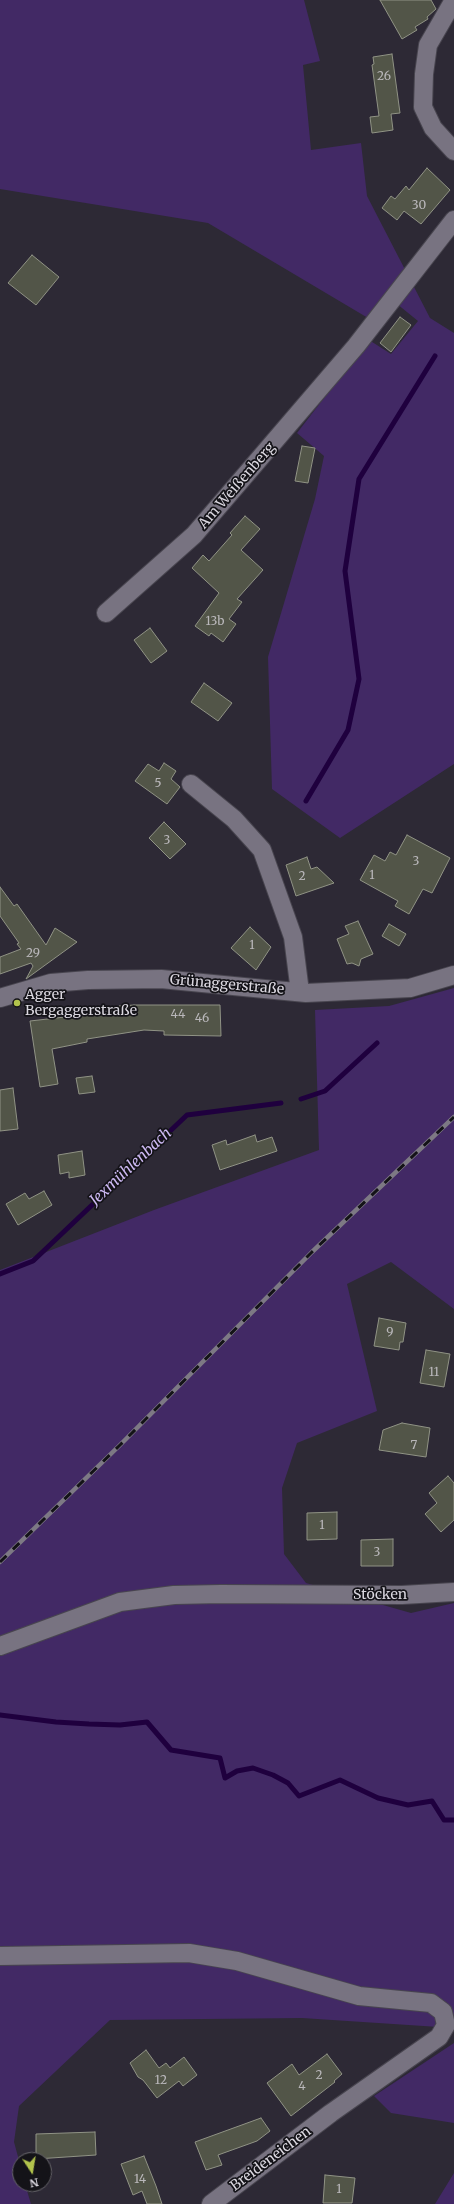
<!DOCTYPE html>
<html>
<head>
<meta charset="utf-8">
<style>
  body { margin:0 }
  #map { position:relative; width:454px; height:2204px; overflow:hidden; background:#2d2935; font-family:Merriweather,serif }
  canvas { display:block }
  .north { position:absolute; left:12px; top:2152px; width:40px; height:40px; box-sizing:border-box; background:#141318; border:1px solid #646268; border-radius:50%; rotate:168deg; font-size:11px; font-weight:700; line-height:16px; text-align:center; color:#dbd8e0 }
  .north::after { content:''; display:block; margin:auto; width:14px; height:18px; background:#b2c34c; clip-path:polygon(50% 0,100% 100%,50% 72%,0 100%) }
</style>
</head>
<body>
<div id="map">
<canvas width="454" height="2204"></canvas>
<div class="north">N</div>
</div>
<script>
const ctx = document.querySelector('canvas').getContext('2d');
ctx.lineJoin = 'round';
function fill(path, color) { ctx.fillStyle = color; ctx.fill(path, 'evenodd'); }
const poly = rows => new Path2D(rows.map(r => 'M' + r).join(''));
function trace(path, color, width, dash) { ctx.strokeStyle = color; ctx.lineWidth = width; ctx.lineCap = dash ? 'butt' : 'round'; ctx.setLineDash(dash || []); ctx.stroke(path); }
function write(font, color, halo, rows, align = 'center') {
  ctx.font = font + ' Merriweather,serif'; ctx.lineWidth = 3.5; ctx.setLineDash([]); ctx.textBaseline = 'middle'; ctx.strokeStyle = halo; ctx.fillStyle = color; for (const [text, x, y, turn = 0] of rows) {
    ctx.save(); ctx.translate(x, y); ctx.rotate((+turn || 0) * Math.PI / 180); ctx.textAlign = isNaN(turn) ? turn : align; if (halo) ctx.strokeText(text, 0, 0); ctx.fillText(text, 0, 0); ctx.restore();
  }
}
fill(poly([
  [0,0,304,0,320,61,303,65,311,150,361,143,367,196,430,318,454,333,454,764,340,838,272,789,268,657,315,499,324,456,297,433,369,340,391,354,418,321,386,295,368,318,208,223,0,189],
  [454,988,454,1309,391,1262,347,1284,377,1411,297,1443,282,1488,284,1554,306,1583,411,1613,454,1603,454,2028,302,2018,110,2020,19,2106,14,2142,20,2164,20,2184,25,2184,31,2204,0,2204,0,1270,154,1210,319,1150,315,1010,389,1006],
  [454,2043,454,2123,391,2113,374,2096],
  [454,2173,454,2204,435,2204]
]), '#422965');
trace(poly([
  [306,801,348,730,359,679,345,571,359,479,435,356],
  [301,1099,325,1091,377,1043],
  [0,1274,33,1261,187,1115,281,1103],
  [0,1715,56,1722,89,1724,120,1725,147,1722,171,1750,220,1758,225,1778,237,1771,253,1768,273,1775,288,1783,299,1796,340,1780,378,1798,408,1805,432,1801,444,1820,454,1820]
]), '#1f003e', 5);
const building = poly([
  [380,0,431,0,436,9,427,17,428,19,415,27,417,30,402,39,380,0],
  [392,54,400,113,391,114,393,130,372,133,370,117,379,116,372,65,374,64,373,57,392,54],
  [427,168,450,190,421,224,404,211,397,220,382,208,391,196,395,199,406,186,409,190,427,168],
  [32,255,59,277,36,305,8,283,32,255],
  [400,317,411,325,391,352,380,343,400,317],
  [302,446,315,448,308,483,295,481,302,446],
  [245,516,260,529,241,550,263,570,237,599,242,602,229,619,236,624,223,642,211,633,209,636,195,626,219,593,192,568,203,555,209,561,232,535,230,533,245,516],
  [150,628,167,651,151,663,134,640,150,628],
  [204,683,232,703,218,721,191,702,204,683],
  [164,763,176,771,171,779,180,787,167,804,135,781,148,764,159,771,164,763],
  [164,822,186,844,170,859,149,838,164,822],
  [407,835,450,858,432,893,423,889,409,914,395,906,398,901,360,880,374,855,385,861,390,852,396,855,407,835],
  [307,857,311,869,317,867,334,883,296,896,286,865,307,857],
  [0,887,14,906,17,904,46,945,55,928,77,942,26,979,33,966,31,963,0,974,0,957,21,949,17,944,19,943,0,916,0,887],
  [358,921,373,954,361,959,359,966,352,963,347,964,337,939,349,934,345,926,358,921],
  [389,924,406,934,399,946,382,936,389,924],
  [250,927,271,947,256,970,231,948,250,927],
  [134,1005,220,1005,221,1036,164,1035,164,1031,144,1030,87,1039,87,1042,52,1049,58,1084,40,1087,30,1021,65,1017,64,1012,84,1009,85,1015,120,1010,119,1006,134,1005],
  [92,1076,95,1092,79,1094,76,1078,92,1076],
  [13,1088,18,1129,0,1131,0,1090,13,1088],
  [255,1135,257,1142,272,1137,277,1151,220,1170,212,1145,226,1140,227,1145,255,1135],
  [82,1151,85,1175,69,1178,69,1172,60,1174,58,1155,82,1151],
  [44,1191,52,1205,18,1225,6,1204,25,1193,29,1199,44,1191],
  [379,1318,406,1323,403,1342,400,1342,399,1350,374,1346,379,1318],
  [426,1350,450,1354,444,1387,420,1383,426,1350],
  [402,1423,430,1428,426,1457,379,1450,383,1430,402,1423],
  [448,1476,454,1483,454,1520,441,1532,425,1514,437,1503,429,1493,448,1476],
  [337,1512,337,1539,307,1540,307,1513,337,1512],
  [393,1539,393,1566,361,1566,361,1540,393,1539],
  [146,2050,159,2068,166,2063,170,2068,184,2057,197,2075,183,2086,179,2081,157,2098,143,2080,138,2077,130,2063,146,2050],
  [327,2054,342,2074,334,2081,335,2082,291,2116,267,2083,292,2064,299,2075,327,2054],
  [261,2118,270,2131,257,2141,218,2155,222,2165,206,2170,195,2142,261,2118],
  [95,2132,96,2155,36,2159,36,2134,95,2132],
  [144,2156,156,2186,162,2204,147,2204,142,2191,133,2195,121,2164,144,2156],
  [325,2175,355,2178,352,2203,323,2203,325,2175]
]);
fill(building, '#525548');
trace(building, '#909385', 1);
const minor = poly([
  [454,0,428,45,424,74,423,107,433,128,454,151],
  [106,613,194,535,356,346,454,220],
  [191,784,234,819,262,850,293,937,300,992],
  [0,998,51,983,88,980,161,979,306,993,410,988,454,975],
  [0,1646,120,1602,174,1595,221,1594,402,1595,454,1592],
  [0,1956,189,1953,237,1961,359,1996,431,2003,443,2012,446,2025,439,2037,331,2113,211,2204]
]);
trace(minor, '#48454f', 20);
trace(minor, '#787381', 18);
const rail = poly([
  [0,1562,120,1445,312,1252,454,1117]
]);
trace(rail, '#7d7984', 4.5);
trace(rail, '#141318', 3, [9]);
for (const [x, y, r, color] of [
  [17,1003,4,"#b2c34c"]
]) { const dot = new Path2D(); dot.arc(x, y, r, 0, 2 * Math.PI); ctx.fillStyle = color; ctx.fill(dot); trace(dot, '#141318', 1.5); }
write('12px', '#b9b7ba', null, [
  ["26",384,77],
  ["30",419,206],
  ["13b",215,622],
  ["5",158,784],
  ["3",167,841],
  ["3",416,862],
  ["1",372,876],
  ["2",302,877],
  ["1",252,946],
  ["29",33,954],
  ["44",178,1015],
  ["46",202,1019],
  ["9",390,1333],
  ["11",434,1373],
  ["7",414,1446],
  ["1",322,1526],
  ["3",377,1553],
  ["2",319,2076],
  ["12",161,2081],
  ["4",302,2087],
  ["14",140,2180],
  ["1",339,2190]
]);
write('14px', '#dbd8e0', '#141318', [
  ["Am Weißenberg",237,486,-49],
  ["Grünaggerstraße",227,985,5],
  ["Stöcken",380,1595],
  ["Breideneichen",271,2159,-37]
]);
write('14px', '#dbd8e0', '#141318', [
  ["Agger",25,995],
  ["Bergaggerstraße",25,1011]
], 'left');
write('italic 15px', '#ccb8f2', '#141318', [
  ["Jexmühlenbach",131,1167,-43]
]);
</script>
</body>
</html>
